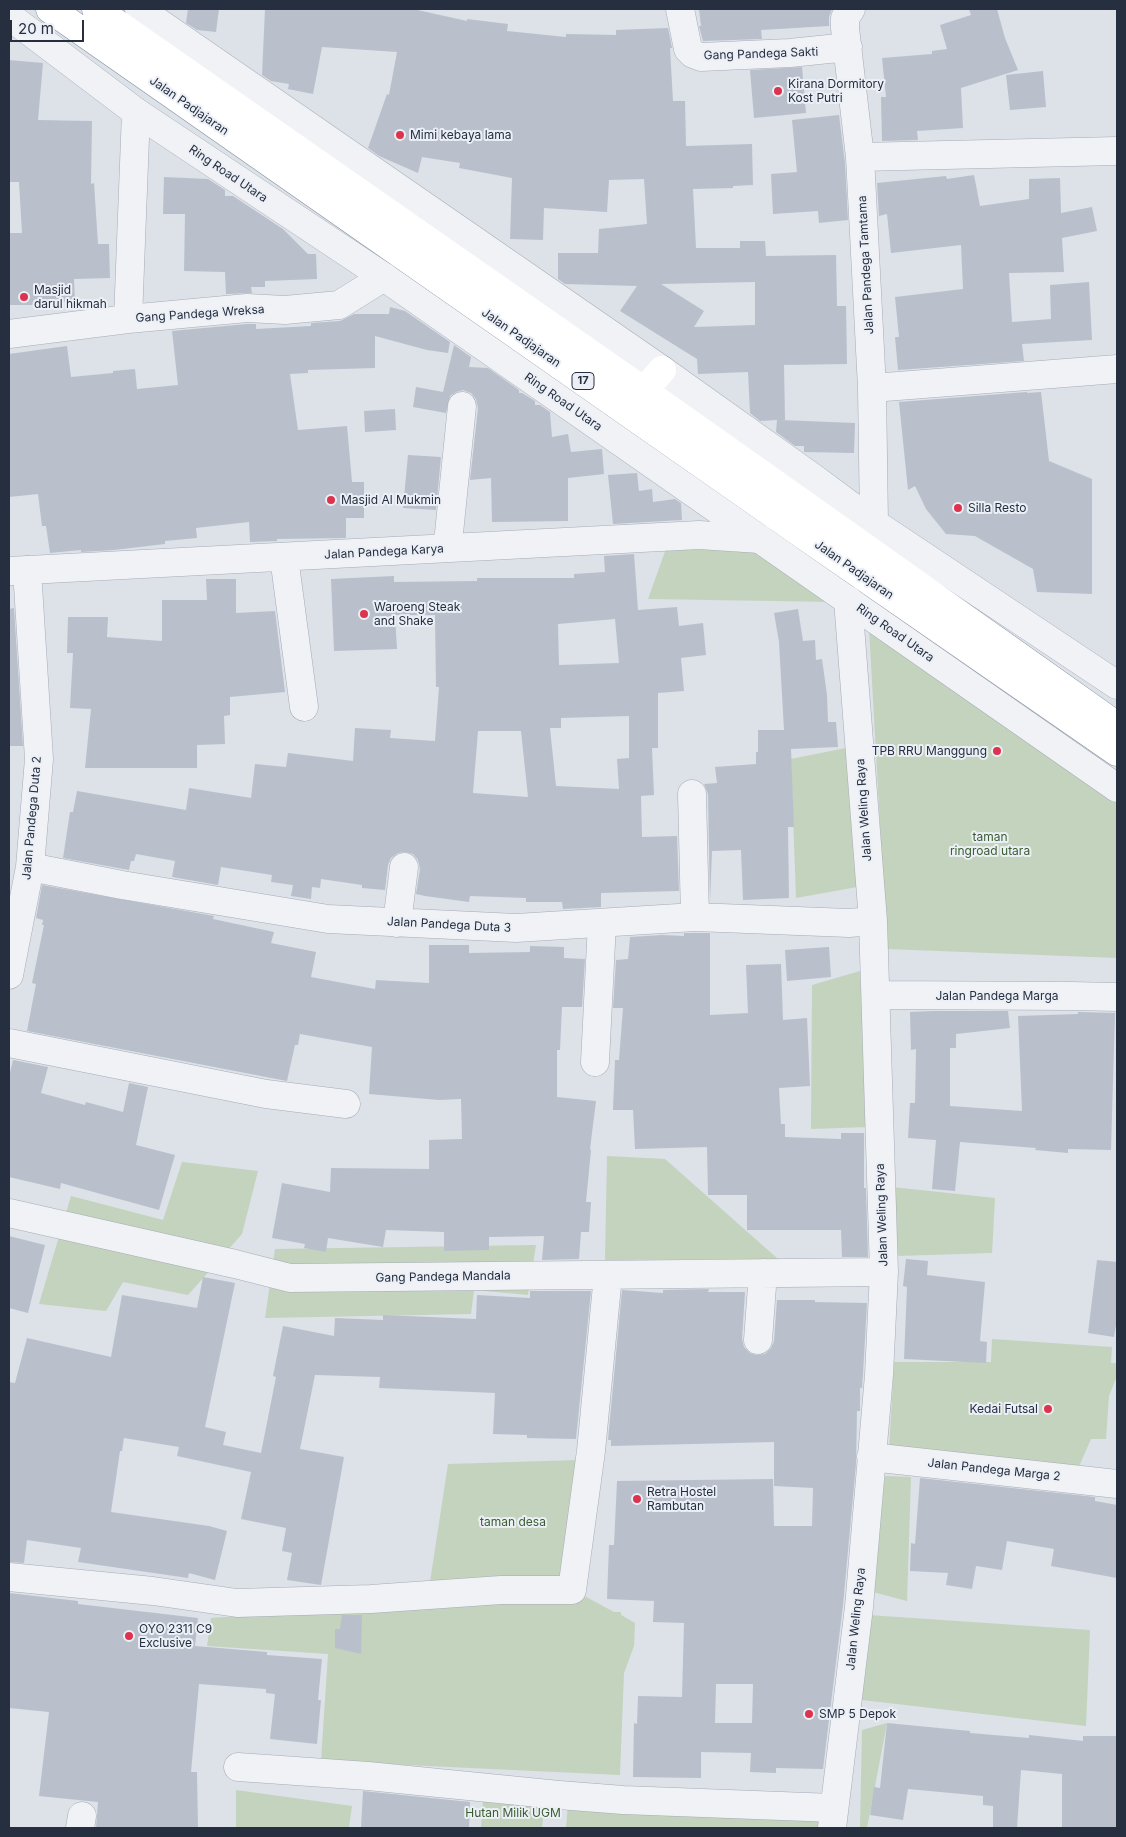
<!DOCTYPE html>
<html>
<head>
<meta charset="utf-8">
<style>
  body { margin:0 }
  #map { position:relative; width:1126px; height:1837px; overflow:hidden; background:#dde1e8; font-family:Inter,sans-serif }
  canvas { display:block }
  .frame { position:absolute; inset:0; border:10px solid #252f40; pointer-events:none }
  .scale { position:absolute; left:10px; top:20px; width:74px; height:22px; box-sizing:border-box; border:2px solid #252f40; border-top:0; padding-left:6px; font-size:15px; line-height:18px; white-space:nowrap; color:#252f40; -webkit-text-stroke:4px #ecf0f6; paint-order:stroke }
</style>
</head>
<body>
<div id="map">
<canvas width="1126" height="1837"></canvas>
<div class="frame"></div>
<div class="scale">20 m</div>
</div>
<script>
const ctx = document.querySelector('canvas').getContext('2d');
ctx.lineJoin = 'round';
function fill(path, color) { ctx.fillStyle = color; ctx.fill(path, 'evenodd'); }
const poly = rows => new Path2D(rows.map(r => 'M' + r).join(''));
function trace(path, color, width, dash) { ctx.strokeStyle = color; ctx.lineWidth = width; ctx.lineCap = dash ? 'butt' : 'round'; ctx.setLineDash(dash || []); ctx.stroke(path); }
function write(font, color, halo, rows, align = 'center') {
  ctx.font = font + ' Inter,sans-serif'; ctx.lineWidth = 4; ctx.setLineDash([]); ctx.textBaseline = 'middle'; ctx.strokeStyle = halo; ctx.fillStyle = color; for (const [text, x, y, turn = 0] of rows) {
    ctx.save(); ctx.translate(x, y); ctx.rotate((+turn || 0) * Math.PI / 180); ctx.textAlign = isNaN(turn) ? turn : align; if (halo) ctx.strokeText(text, 0, 0); ctx.fillText(text, 0, 0); ctx.restore();
  }
}
fill(poly([
  [746,541,836,602,648,599,667,546],
  [869,628,1117,799,1117,958,887,949],
  [851,747,857,887,796,898,791,759],
  [860,971,869,1127,811,1129,812,985],
  [607,1156,665,1159,778,1259,605,1260],
  [182,1162,258,1171,242,1234,188,1295,123,1282,106,1311,39,1304,71,1196,163,1220],
  [892,1187,995,1198,992,1253,896,1256],
  [536,1245,528,1295,474,1290,471,1314,265,1318,275,1249],
  [992,1339,1112,1347,1111,1363,1117,1363,1117,1376,1109,1396,1106,1439,1091,1439,1073,1480,888,1468,894,1362,991,1362],
  [578,1460,570,1583,430,1582,448,1464],
  [885,1476,911,1477,907,1601,873,1592],
  [577,1592,614,1612,621,1612,621,1615,635,1623,634,1646,624,1673,620,1775,321,1761,328,1654,207,1646,211,1618],
  [868,1615,1090,1630,1086,1726,862,1700],
  [887,1723,867,1828,860,1828,862,1730],
  [236,1790,352,1806,349,1828,236,1828],
  [483,1798,545,1799,542,1828,481,1828],
  [568,1804,827,1811,826,1828,566,1828]
]), '#c3d3bd');
fill(poly([
  [188,9,219,9,216,32,197,30,186,23],
  [265,9,413,9,467,21,467,19,508,24,507,31,566,37,566,34,616,35,616,30,668,28,672,48,670,48,673,101,685,101,686,146,752,144,753,185,733,186,733,188,693,189,696,248,740,248,740,241,765,241,766,256,836,255,837,306,846,306,847,364,784,365,785,420,780,420,855,423,854,453,804,452,804,446,795,446,776,432,777,420,760,421,750,413,748,372,698,374,697,359,620,311,637,286,565,284,558,279,558,253,598,253,599,229,647,224,644,179,609,180,607,212,544,208,543,240,510,239,512,178,459,168,460,163,422,157,418,173,379,156,368,148,387,94,389,95,397,52,322,47,313,94,288,89,289,84,271,81,262,75],
  [755,282,755,325,694,327,704,311,661,284],
  [699,9,832,9,829,17,829,26,761,30,762,39,703,41,699,26,701,26],
  [969,9,997,9,1005,38,1018,70,961,88,963,128,917,131,918,140,882,141,881,97,886,97,882,58,932,54,932,51,947,49,940,25,971,15],
  [9,60,43,63,38,120,92,121,91,184,94,183,98,244,109,244,110,278,74,279,75,302,45,301,45,305,9,305,9,233,22,233,19,182,9,182],
  [802,67,806,113,754,118,750,70],
  [1043,71,1046,107,1010,110,1006,75],
  [839,115,845,163,848,220,819,223,818,211,773,214,771,174,797,172,792,120],
  [974,175,980,206,1029,199,1029,179,1060,178,1061,213,1092,207,1097,231,1062,238,1064,272,1009,273,1012,322,1051,319,1050,285,1089,282,1092,340,1022,344,1024,361,898,370,895,337,899,337,895,297,963,289,961,245,891,253,887,214,879,216,877,183,946,176,947,179],
  [164,177,208,179,225,190,225,196,233,196,283,229,308,254,316,254,317,279,265,281,265,287,251,287,252,293,226,294,225,272,184,271,185,214,163,214],
  [390,307,405,311,450,342,448,353,427,350,375,336,375,368,308,370,308,373,290,374,298,430,347,426,352,482,364,482,364,518,346,518,346,538,277,539,277,541,250,542,249,522,196,528,197,538,165,541,165,544,114,550,81,552,81,550,50,553,46,526,42,526,38,494,9,497,9,354,67,346,71,377,113,373,113,371,135,369,137,389,178,385,172,331,247,324,256,324,256,329,311,326,311,323,340,321,354,314,389,314],
  [454,345,471,357,469,367,488,368,519,390,519,393,522,393,535,401,535,405,540,405,550,412,552,437,568,434,571,452,602,449,604,474,568,478,568,521,492,522,491,478,470,480,478,408,476,399,471,393,463,390,456,392,450,396,446,413,413,407,416,387,443,392],
  [1027,392,1027,393,1041,392,1049,461,1092,479,1092,594,1037,592,1033,569,975,536,946,534,926,509,915,486,908,490,899,402],
  [395,409,396,430,365,432,364,411],
  [408,455,441,457,436,510,403,508],
  [637,473,639,491,652,489,653,502,675,499,681,503,682,520,613,524,608,475],
  [634,554,638,610,677,607,679,626,703,623,706,655,681,658,684,691,658,693,658,748,652,748,654,795,641,796,642,837,677,836,679,891,601,893,601,907,563,909,562,902,526,902,526,898,470,896,469,902,425,896,416,894,420,869,418,860,413,854,405,852,398,853,391,858,388,865,385,890,362,888,362,885,321,879,320,888,312,887,311,899,291,896,293,885,271,882,272,875,221,867,218,885,172,877,175,861,136,854,134,861,131,861,129,870,63,858,70,812,73,812,77,791,186,810,189,788,251,798,255,764,286,767,288,753,353,761,355,728,391,730,390,738,435,741,439,687,436,687,435,615,395,615,397,649,334,651,331,579,394,576,394,582,477,581,477,578,574,578,574,574,605,572,604,556],
  [615,619,619,663,559,665,558,624],
  [629,716,629,758,617,759,619,789,556,786,550,728,561,728,561,718],
  [478,731,521,731,528,797,473,793],
  [206,579,236,579,236,613,275,611,285,692,230,697,230,715,224,716,225,744,197,745,197,768,85,768,91,709,70,708,73,653,67,653,68,617,108,617,107,637,162,641,162,600,207,600],
  [14,608,23,746,9,746,9,609],
  [798,609,803,641,815,640,816,660,822,659,827,695,828,722,836,722,838,747,791,749,794,827,788,827,789,898,743,900,741,850,712,851,710,902,708,794,704,784,717,783,715,767,756,764,756,752,758,752,758,730,784,730,779,642,774,613],
  [42,885,214,916,213,919,274,932,271,943,316,952,311,977,375,989,376,980,429,983,429,945,469,945,469,953,530,952,530,946,564,947,564,958,585,959,582,1007,562,1007,560,1050,557,1050,557,1097,596,1101,590,1149,591,1150,586,1202,591,1202,589,1232,581,1232,579,1259,542,1260,544,1236,489,1237,489,1250,444,1251,444,1232,386,1230,383,1247,328,1238,326,1252,304,1248,305,1244,272,1238,282,1183,330,1192,331,1168,429,1169,429,1140,462,1139,461,1099,439,1100,369,1094,372,1047,300,1034,298,1045,295,1045,287,1081,27,1031,36,984,32,983,44,925,42,925,43,920,36,918],
  [684,933,710,933,710,1015,748,1013,746,965,781,964,783,1020,807,1018,810,1086,779,1088,781,1124,785,1124,785,1137,841,1139,841,1133,864,1133,864,1188,866,1188,868,1257,842,1257,841,1230,747,1230,747,1195,708,1195,707,1147,635,1149,633,1110,613,1110,615,1060,619,1060,623,1008,613,1008,616,960,628,959,630,937,662,935,684,936],
  [829,947,831,977,787,981,785,950],
  [934,1011,1008,1011,1010,1028,956,1034,956,1048,950,1048,950,1106,1022,1111,1018,1016,1078,1014,1078,1012,1115,1013,1111,1150,1068,1149,1068,1153,1035,1150,1036,1148,960,1142,955,1191,932,1189,936,1140,908,1138,910,1103,915,1103,916,1049,911,1050,910,1012],
  [13,1060,48,1067,41,1093,85,1105,86,1102,123,1112,129,1083,148,1087,136,1145,175,1155,159,1210,61,1183,60,1189,9,1177,9,1077],
  [9,1236,45,1245,28,1313,9,1308],
  [906,1259,928,1261,927,1275,985,1282,980,1341,987,1342,986,1363,904,1359,907,1287,903,1286],
  [1097,1260,1117,1262,1117,1319,1114,1337,1088,1333],
  [203,1277,235,1283,205,1427,226,1432,223,1445,261,1453,276,1377,273,1376,283,1326,334,1336,335,1318,383,1320,383,1315,476,1319,477,1295,530,1298,530,1291,591,1291,576,1439,527,1438,527,1435,493,1434,495,1393,379,1388,380,1377,315,1375,300,1449,344,1457,321,1585,287,1580,292,1553,282,1551,286,1528,241,1519,251,1472,177,1456,179,1447,124,1438,122,1451,120,1451,111,1512,209,1526,227,1531,215,1580,189,1573,188,1578,78,1562,81,1548,27,1540,24,1563,9,1562,9,1382,15,1383,27,1338,111,1357,122,1295,197,1308],
  [709,1289,708,1292,745,1292,742,1339,744,1347,750,1353,756,1355,765,1354,771,1348,774,1341,777,1300,815,1300,815,1302,867,1303,863,1374,862,1388,860,1388,860,1411,857,1411,856,1464,843,1605,823,1769,776,1768,776,1773,750,1772,751,1753,701,1752,701,1778,633,1777,634,1723,637,1724,638,1696,682,1697,684,1623,653,1622,654,1601,607,1599,609,1545,614,1545,617,1481,773,1479,774,1526,812,1526,813,1488,774,1486,774,1442,611,1446,611,1440,608,1440,622,1290,663,1293,663,1290],
  [716,1684,753,1684,752,1723,715,1723],
  [920,1478,1095,1497,1095,1501,1117,1505,1117,1578,1051,1566,1054,1549,1007,1541,1002,1570,976,1566,972,1589,946,1585,948,1573,910,1571,911,1543,915,1544],
  [9,1593,78,1601,78,1604,198,1618,195,1646,267,1652,267,1655,322,1659,318,1700,321,1700,317,1744,270,1739,275,1694,266,1693,266,1689,199,1684,191,1772,197,1772,198,1828,96,1828,98,1802,39,1796,49,1712,9,1708],
  [342,1615,362,1615,361,1654,335,1648,335,1629,340,1629],
  [887,1723,970,1731,970,1733,1029,1738,1029,1735,1083,1741,1083,1736,1117,1736,1117,1828,1062,1828,1062,1774,1021,1770,1017,1828,993,1828,993,1806,983,1805,983,1796,908,1789,903,1820,870,1815,874,1787,880,1788],
  [363,1791,470,1802,469,1828,361,1828]
]), '#b9c0cc');
const minor = poly([
  [680,9,688,49,693,54,701,57,790,53,848,47],
  [851,9,845,18,845,28,860,157,872,388,874,523],
  [860,157,1117,151],
  [128,319,136,112],
  [9,334,128,319,247,308,285,310,339,305,384,277],
  [872,388,1117,369],
  [446,548,449,533,462,406],
  [284,557,304,707],
  [9,571,699,535,760,539],
  [692,794,695,917],
  [30,867,122,885,328,919,516,928,695,917,849,923,873,921],
  [397,923,404,867],
  [9,975,30,867,39,759,27,570],
  [876,995,1072,996,1117,997],
  [9,1043,266,1094,346,1104],
  [595,1062,602,923],
  [9,1213,235,1264,290,1278,884,1272],
  [758,1340,763,1273],
  [871,1457,1117,1484],
  [9,1577,153,1591,237,1603,371,1599,501,1590,572,1590,591,1451,608,1275],
  [238,1767,368,1776,559,1795,623,1800,834,1808],
  [80,1828,82,1816],
  [832,1828,859,1607,879,1375,884,1272,873,921,848,600]
]);
const tertiary = poly([
  [139,9,662,370,812,477,874,523,1117,685],
  [9,16,136,112,384,277,1117,788]
]);
const trunk = poly([
  [50,9,796,530,1117,752],
  [96,9,644,391,1117,726],
  [644,391,662,370]
]);
trace(minor, '#a6acb6', 29);
trace(tertiary, '#a6acb6', 29);
trace(trunk, '#828ea0', 29);
trace(minor, '#f0f2f6', 28);
trace(tertiary, '#f0f2f6', 28);
trace(trunk, '#fff', 28);
for (const [x, y, r, color] of [
  [778,91,5,"#dc334e"],
  [400,135,5,"#dc334e"],
  [24,297,5,"#dc334e"],
  [331,500,5,"#dc334e"],
  [958,508,5,"#dc334e"],
  [364,614,5,"#dc334e"],
  [997,751,5,"#dc334e"],
  [1048,1409,5,"#dc334e"],
  [637,1499,5,"#dc334e"],
  [129,1636,5,"#dc334e"],
  [809,1714,5,"#dc334e"]
]) { const dot = new Path2D(); dot.arc(x, y, r, 0, 2 * Math.PI); ctx.fillStyle = color; ctx.fill(dot); trace(dot, '#ecf0f6', 2); }
for (const [x, y, w] of [
  [583,381,22]
]) { const box = new Path2D(); box.roundRect(x - w / 2, y - 8.5, w, 17, 4); ctx.fillStyle = '#ecf0f6'; ctx.fill(box); trace(box, '#252f40', 1); }
write('bold 11px', '#252f40', null, [
  ["17",583,381]
]);
write('12px', '#252f40', '#ecf0f6', [
  ["Gang Pandega Sakti",761,54,-2],
  ["Jalan Padjajaran",189,106,35],
  ["Ring Road Utara",228,174,34],
  ["Jalan Pandega Tamtama",866,265,-93],
  ["Gang Pandega Wreksa",200,314,-4],
  ["Jalan Padjajaran",521,338,35],
  ["Ring Road Utara",563,402,35],
  ["Jalan Pandega Karya",384,552,-3],
  ["Jalan Padjajaran",854,570,35],
  ["Ring Road Utara",895,633,35],
  ["Jalan Weling Raya",864,810,-94],
  ["Jalan Pandega Duta 2",32,818,-85],
  ["Jalan Pandega Duta 3",449,925,3],
  ["Jalan Pandega Marga",997,996],
  ["Jalan Weling Raya",882,1215,-92],
  ["Gang Pandega Mandala",443,1277,-1],
  ["Jalan Pandega Marga 2",994,1470,6],
  ["Jalan Weling Raya",856,1619,-84]
]);
write('12px', '#252f40', '#ecf0f6', [
  ["Kirana Dormitory",788,84],
  ["Kost Putri",788,98],
  ["Mimi kebaya lama",410,135],
  ["Masjid",34,290],
  ["darul hikmah",34,304],
  ["Masjid Al Mukmin",341,500],
  ["Silla Resto",968,508],
  ["Waroeng Steak",374,607],
  ["and Shake",374,621],
  ["TPB RRU Manggung",987,751,"right"],
  ["Kedai Futsal",1038,1409,"right"],
  ["Retra Hostel",647,1492],
  ["Rambutan",647,1506],
  ["OYO 2311 C9",139,1629],
  ["Exclusive",139,1643],
  ["SMP 5 Depok",819,1714]
], 'left');
write('12px', '#395d30', '#ecf0f6', [
  ["taman",990,837],
  ["ringroad utara",990,851],
  ["taman desa",513,1522],
  ["Hutan Milik UGM",513,1813]
]);
</script>
</body>
</html>
